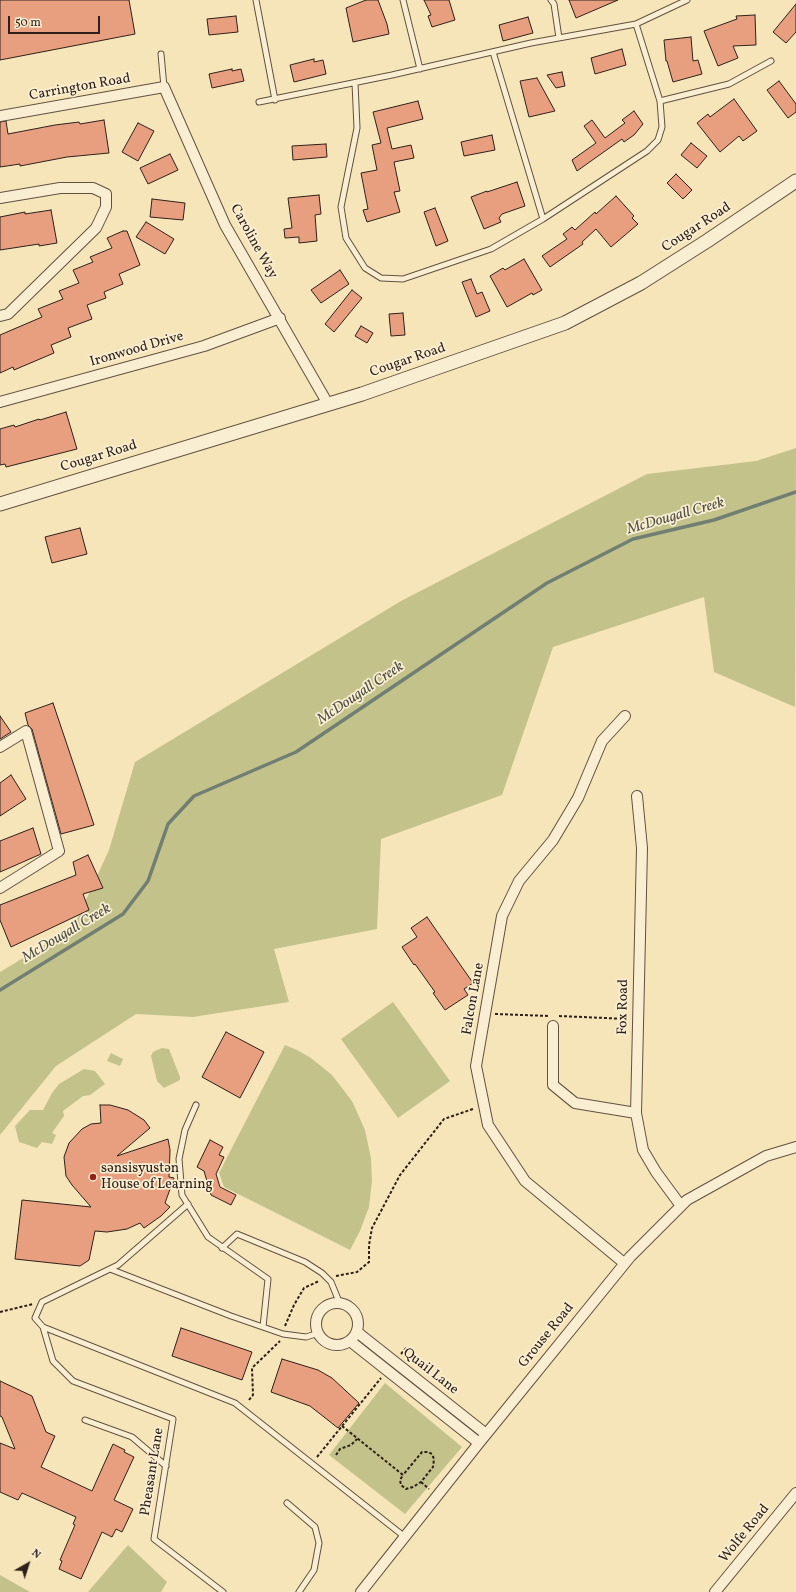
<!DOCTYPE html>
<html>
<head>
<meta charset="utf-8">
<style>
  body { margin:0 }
  #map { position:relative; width:796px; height:1592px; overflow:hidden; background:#f7e5ba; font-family:Vollkorn,serif }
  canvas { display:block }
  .north { position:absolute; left:8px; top:1544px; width:40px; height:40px; -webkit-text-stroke:3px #faeed2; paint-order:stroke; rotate:39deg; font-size:11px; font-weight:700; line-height:16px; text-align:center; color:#2e2018 }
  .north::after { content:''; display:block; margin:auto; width:14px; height:18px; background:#2e2018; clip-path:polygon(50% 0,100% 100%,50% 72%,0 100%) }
  .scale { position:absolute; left:8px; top:16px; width:92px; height:18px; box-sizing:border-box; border:2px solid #2e2018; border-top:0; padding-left:5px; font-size:12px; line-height:14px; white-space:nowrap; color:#2e2018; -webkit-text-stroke:3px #faeed2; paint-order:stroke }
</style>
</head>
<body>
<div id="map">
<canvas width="796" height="1592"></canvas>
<div class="north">N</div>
<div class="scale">50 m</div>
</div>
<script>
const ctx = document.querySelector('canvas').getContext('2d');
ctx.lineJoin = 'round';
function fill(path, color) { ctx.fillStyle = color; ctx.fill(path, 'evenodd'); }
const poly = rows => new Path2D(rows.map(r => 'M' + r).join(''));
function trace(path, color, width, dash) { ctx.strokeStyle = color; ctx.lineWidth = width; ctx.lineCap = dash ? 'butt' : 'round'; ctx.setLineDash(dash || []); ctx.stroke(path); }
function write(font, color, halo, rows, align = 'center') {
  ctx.font = font + ' Vollkorn,serif'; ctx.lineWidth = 3.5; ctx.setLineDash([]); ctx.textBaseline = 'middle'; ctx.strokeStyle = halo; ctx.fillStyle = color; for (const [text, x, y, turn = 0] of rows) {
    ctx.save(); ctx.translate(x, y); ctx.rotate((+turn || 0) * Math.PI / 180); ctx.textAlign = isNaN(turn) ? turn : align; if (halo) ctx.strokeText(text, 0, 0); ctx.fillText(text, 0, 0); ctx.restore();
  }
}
fill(poly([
  [796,448,795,707,714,672,704,597,553,647,502,795,381,839,377,929,274,949,289,1002,193,1017,136,1014,56,1066,0,1135,0,972,73,928,109,850,135,762,401,601,647,474,756,461],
  [393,1002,450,1081,398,1118,341,1039],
  [285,1045,297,1050,311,1058,332,1075,352,1101,365,1130,371,1158,372,1181,369,1207,360,1231,350,1250,224,1187,219,1173],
  [162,1048,169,1049,180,1077,180,1080,164,1088,157,1081,151,1056,153,1052],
  [111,1053,123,1059,120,1066,107,1061],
  [84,1069,95,1071,105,1084,90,1095,83,1096,63,1111,64,1116,52,1133,56,1135,52,1144,42,1142,37,1148,19,1142,15,1126,30,1110,43,1110,52,1093,59,1084],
  [385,1383,462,1447,405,1514,329,1455],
  [128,1545,167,1582,161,1592,88,1592],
  [0,1575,30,1592,0,1592]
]), '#c3c28b');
trace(poly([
  [0,990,123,914,148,881,168,824,194,796,296,752,547,583,633,539,714,520,796,492]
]), '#717f73', 3.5);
const building = poly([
  [0,0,129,0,135,34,0,60,0,0],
  [366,0,378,0,387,24,389,34,353,42,346,8,366,0],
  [424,0,449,0,455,20,432,27,428,16,431,15,424,0],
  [569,0,618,0,576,18,569,0],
  [796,4,796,32,786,43,773,32,796,4],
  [755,15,756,45,733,46,738,58,718,66,704,31,737,19,736,16,755,15],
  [236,16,238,32,209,35,207,19,236,16],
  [528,17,533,33,503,41,499,25,528,17],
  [691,37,693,61,698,60,702,74,673,82,667,61,666,61,664,40,691,37],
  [622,49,626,65,595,74,591,58,622,49],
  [314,59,314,62,323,60,326,74,294,82,290,65,314,59],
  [232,69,232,71,241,69,244,81,212,88,209,74,232,69],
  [562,72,565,86,556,88,547,75,562,72],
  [537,78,555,111,529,117,520,81,537,78],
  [779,81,796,104,796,112,788,118,767,90,779,81],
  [734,99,757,131,743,141,739,136,720,152,697,123,708,114,710,117,734,99],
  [418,101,423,119,387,128,392,149,411,145,414,158,394,162,400,191,394,192,400,212,367,222,363,210,368,209,361,173,377,170,372,145,381,143,373,112,418,101],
  [634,111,643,124,634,135,624,142,622,139,577,171,572,160,596,143,584,126,592,120,605,138,625,123,622,120,634,111],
  [104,120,109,153,67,157,20,166,20,164,0,167,0,122,6,121,8,134,55,125,79,122,80,124,104,120],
  [138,123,154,131,138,161,122,152,138,123],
  [492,135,495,150,464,156,461,142,492,135],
  [691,143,707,156,697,168,681,155,691,143],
  [326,144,327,157,293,160,292,146,326,144],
  [170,154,178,170,148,184,140,168,170,154],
  [676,174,692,190,683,199,667,183,676,174],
  [517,182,525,206,502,214,499,218,501,222,484,229,471,197,487,191,487,192,517,182],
  [319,195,321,214,315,215,317,241,299,243,299,237,285,238,284,229,292,228,288,198,319,195],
  [616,196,634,216,632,218,638,224,611,247,596,229,582,242,583,244,550,267,542,256,567,239,563,234,572,227,575,230,595,212,596,214,616,196],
  [152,199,185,203,183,220,150,217,152,199],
  [435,208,448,241,436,246,424,212,435,208],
  [51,210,57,243,39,246,39,244,0,250,0,217,25,212,25,214,51,210],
  [146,222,174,239,165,254,136,237,146,222],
  [123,231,127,231,140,265,119,274,123,284,104,292,106,298,87,305,92,319,68,328,71,337,51,345,54,353,14,370,13,367,0,373,0,335,42,317,38,309,63,299,59,291,79,283,73,270,93,262,90,257,112,248,107,238,123,231],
  [524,259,542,290,533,295,532,293,507,307,490,276,503,268,505,270,524,259],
  [340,270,349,284,321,303,311,290,340,270],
  [471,279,477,294,482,292,490,311,476,317,462,282,471,279],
  [352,290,362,298,334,332,325,324,352,290],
  [403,313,405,335,391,336,389,314,403,313],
  [361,326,373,333,367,343,355,336,361,326],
  [66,412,77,449,6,467,5,464,0,465,0,429,14,425,15,427,39,419,40,420,66,412],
  [80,528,87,554,52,563,45,537,80,528],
  [53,703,94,825,61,834,32,729,28,725,25,713,53,703],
  [0,716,11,732,0,739,0,716],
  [11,775,26,799,0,816,0,783,11,775],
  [33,828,41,854,0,872,0,841,33,828],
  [88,855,103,888,83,894,89,910,11,947,0,920,0,905,76,875,73,862,88,855],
  [427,917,473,983,464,989,468,995,445,1010,433,993,435,992,415,964,414,965,402,947,417,937,411,928,427,917],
  [226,1032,264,1052,240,1098,202,1077,226,1032],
  [100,1105,110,1105,128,1110,144,1120,150,1128,117,1156,168,1139,170,1150,169,1177,174,1178,165,1203,170,1207,161,1216,144,1228,140,1223,127,1229,107,1232,95,1231,89,1260,80,1266,15,1259,22,1200,91,1207,72,1185,66,1176,64,1157,69,1143,82,1129,91,1124,101,1123,100,1105],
  [210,1140,223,1147,219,1155,224,1157,216,1174,220,1187,236,1195,231,1205,211,1195,204,1171,197,1167,210,1140],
  [181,1328,252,1352,242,1380,172,1356,181,1328],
  [282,1359,318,1370,332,1378,359,1403,338,1428,310,1406,271,1392,282,1359],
  [0,1381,32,1396,46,1432,55,1436,41,1467,92,1491,113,1444,125,1450,124,1452,134,1457,114,1500,133,1509,122,1532,116,1529,112,1537,102,1532,81,1579,59,1569,62,1561,60,1560,75,1525,73,1524,76,1517,22,1493,18,1500,0,1492,0,1443,15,1449,2,1417,0,1416,0,1381]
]);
fill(building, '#e79f80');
trace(building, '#2e2018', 1);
const service = poly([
  [256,0,275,100],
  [403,0,420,69],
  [551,0,554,4,559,38],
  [636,24,660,101],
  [493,52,543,219],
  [161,54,164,87],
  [355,83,357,128,341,207,346,238,365,268,381,278,403,279,491,249,543,219,647,151,658,140,662,127,660,101,729,84,771,61],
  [259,102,392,75,531,43,636,24,687,0],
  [196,1105,185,1130,179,1159,182,1195,208,1237,268,1279,263,1327],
  [188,1204,118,1265,42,1302,35,1318,43,1327,235,1403,405,1537],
  [222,1248,237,1234,305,1262,322,1273,331,1282,340,1304],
  [110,1269,231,1316,283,1334,306,1337,319,1333],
  [43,1327,53,1361,73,1381,173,1419,154,1539,223,1592],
  [85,1420,132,1437,166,1466],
  [287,1503,315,1527,319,1543,314,1570,299,1592]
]);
const minor = poly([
  [0,116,164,87,225,225,328,404],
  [0,198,60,188,93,188,106,194,106,207,96,228,8,314,0,316],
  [0,402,204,346,280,318],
  [0,747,26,731,59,851,0,888],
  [637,796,642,848,636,1113,643,1150,656,1172,681,1206],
  [553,1026,553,1085,575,1103,636,1113],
  [624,1263,525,1181,488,1125,476,1066,502,916,519,881,553,840,578,798,602,741,625,716],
  '316 1324a21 21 0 1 1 42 0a21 21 0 1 1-42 0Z',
  [357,1332,486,1434],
  [350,1341,479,1443],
  [361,1592,479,1443,630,1257,687,1200,766,1156,796,1147],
  [715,1592,796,1493]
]);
const tertiary = poly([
  [0,504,362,394,565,323,641,283,707,241,796,181]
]);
trace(service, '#605140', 7);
trace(minor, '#605140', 12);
trace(tertiary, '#605140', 15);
trace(poly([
  [495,1014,549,1016],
  [559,1016,628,1019],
  [336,1276,357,1272,369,1262,369,1245,372,1228,400,1175,444,1119,473,1109],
  [0,1312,33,1304],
  [285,1326,294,1305,304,1288,319,1281],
  [401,1354,407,1347],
  [249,1400,253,1395,252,1368,280,1341],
  [342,1426,403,1475,400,1480,401,1485,406,1489,413,1487,421,1482,433,1467,434,1459,432,1454,428,1452,422,1452,403,1475],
  [336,1455,340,1449,351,1445,357,1439],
  [317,1457,381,1378],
  [421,1482,429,1489]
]), '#2e2018', 2, [3, 2]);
trace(service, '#faeed2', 5);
trace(minor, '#faeed2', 10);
trace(tertiary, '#faeed2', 13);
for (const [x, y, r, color] of [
  [93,1177,4,"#8f2418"]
]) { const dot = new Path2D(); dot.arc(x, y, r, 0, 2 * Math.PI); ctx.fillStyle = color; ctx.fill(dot); trace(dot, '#faeed2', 1.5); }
write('14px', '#2e2018', '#faeed2', [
  ["Carrington Road",80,88,-10],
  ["Cougar Road",697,228,-33],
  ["Caroline Way",253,242,61],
  ["Ironwood Drive",137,350,-16],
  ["Cougar Road",408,361,-19],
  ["Cougar Road",99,457,-17],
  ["Falcon Lane",474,999,-80],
  ["Fox Road",624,1007,-89],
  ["Grouse Road",547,1336,-51],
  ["Quail Lane",430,1372,38],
  ["Pheasant Lane",153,1472,-81],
  ["Wolfe Road",745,1534,-51]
]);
write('14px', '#2e2018', '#faeed2', [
  ["sənsisyustən",101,1169],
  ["House of Learning",101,1185]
], 'left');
write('italic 15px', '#4f5045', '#faeed2', [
  ["McDougall Creek",676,517,-16],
  ["McDougall Creek",361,694,-34],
  ["McDougall Creek",67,934,-31]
]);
</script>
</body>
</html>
